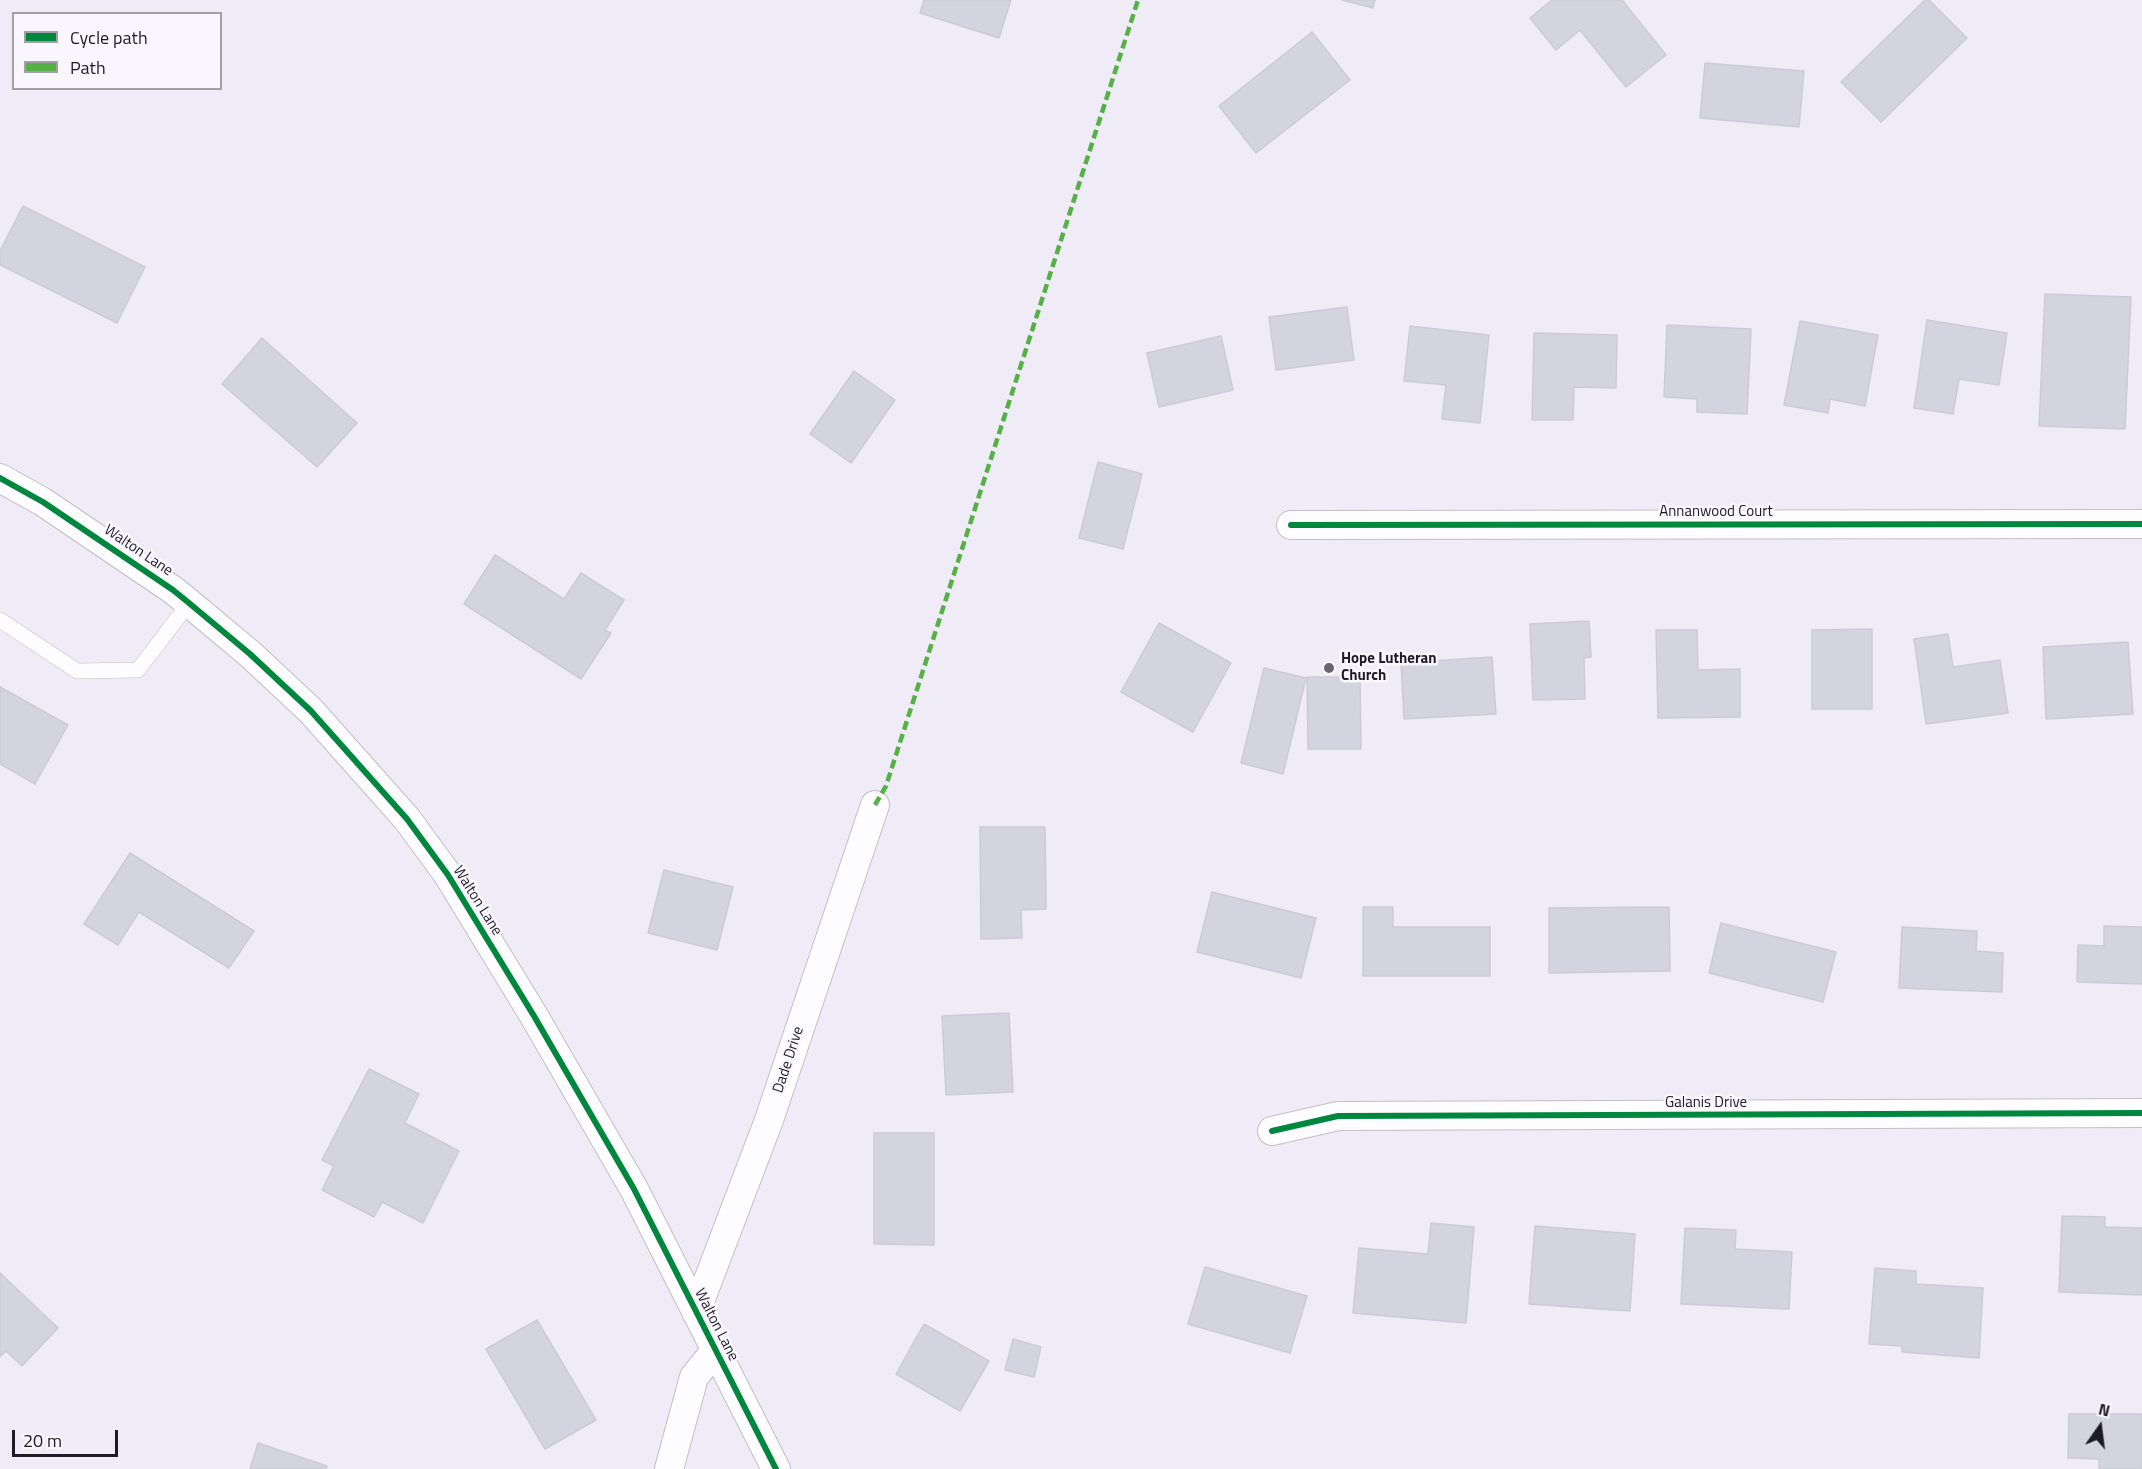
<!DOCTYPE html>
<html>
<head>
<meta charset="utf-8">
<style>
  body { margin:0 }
  #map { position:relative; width:2142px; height:1469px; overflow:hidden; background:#f0ecf7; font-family:"Titillium Web",sans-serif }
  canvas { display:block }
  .legend { position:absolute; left:12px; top:12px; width:210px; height:78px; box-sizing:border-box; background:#f9f7fd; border:2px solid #a29fa6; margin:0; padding:8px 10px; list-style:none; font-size:18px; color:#1f1b24 }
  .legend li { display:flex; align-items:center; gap:12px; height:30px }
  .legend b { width:30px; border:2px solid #a29fa6 }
  .north { position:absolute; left:2070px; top:1397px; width:60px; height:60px; -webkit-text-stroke:4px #f9f7fd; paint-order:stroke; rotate:14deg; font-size:16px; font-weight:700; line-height:24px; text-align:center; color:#1f1b24 }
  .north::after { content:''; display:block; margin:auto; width:21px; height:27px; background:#1f1b24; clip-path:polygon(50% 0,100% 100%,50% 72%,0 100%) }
  .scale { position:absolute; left:12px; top:1430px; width:106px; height:27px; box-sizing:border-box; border:3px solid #1f1b24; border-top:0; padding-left:8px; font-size:18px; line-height:21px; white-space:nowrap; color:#1f1b24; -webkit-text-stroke:4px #f9f7fd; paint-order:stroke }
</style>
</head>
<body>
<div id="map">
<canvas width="2142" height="1469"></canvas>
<ul class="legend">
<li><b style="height:8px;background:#00873e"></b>Cycle path</li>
<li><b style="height:8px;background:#55b145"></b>Path</li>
</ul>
<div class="north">N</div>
<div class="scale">20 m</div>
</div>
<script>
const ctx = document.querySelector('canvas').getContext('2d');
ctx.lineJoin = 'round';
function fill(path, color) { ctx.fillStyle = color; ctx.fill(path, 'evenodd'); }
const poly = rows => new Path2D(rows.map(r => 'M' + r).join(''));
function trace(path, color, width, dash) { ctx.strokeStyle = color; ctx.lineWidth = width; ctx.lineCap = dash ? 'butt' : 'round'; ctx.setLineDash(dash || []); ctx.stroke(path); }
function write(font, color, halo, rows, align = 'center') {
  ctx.font = font + ' "Titillium Web",sans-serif'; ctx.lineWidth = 5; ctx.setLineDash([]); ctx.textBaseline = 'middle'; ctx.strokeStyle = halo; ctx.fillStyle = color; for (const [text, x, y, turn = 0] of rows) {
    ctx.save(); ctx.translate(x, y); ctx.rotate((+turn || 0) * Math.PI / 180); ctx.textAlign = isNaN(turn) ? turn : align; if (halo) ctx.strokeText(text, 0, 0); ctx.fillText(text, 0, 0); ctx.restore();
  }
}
const building = poly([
  [924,0,1011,0,999,38,920,13,924,0],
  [1342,0,1375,0,1373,8,1342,0],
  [1552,0,1622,0,1666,55,1626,87,1580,30,1556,50,1530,18,1552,0],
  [1925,0,1929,0,1967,38,1881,122,1841,82,1925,0],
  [1312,32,1350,80,1256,153,1219,106,1312,32],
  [1705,63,1804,71,1799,127,1700,118,1705,63],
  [23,206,145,267,117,323,0,265,0,251,23,206],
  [2045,294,2131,297,2125,429,2039,426,2045,294],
  [1347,307,1354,360,1276,370,1269,317,1347,307],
  [1927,320,2007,333,1999,385,1959,379,1953,414,1914,408,1927,320],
  [1800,321,1878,335,1865,406,1830,399,1828,413,1784,405,1800,321],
  [1667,325,1751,329,1747,414,1697,412,1697,399,1664,397,1667,325],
  [1410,326,1489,335,1480,423,1442,419,1446,385,1404,381,1410,326],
  [1534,333,1617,335,1616,388,1574,387,1573,420,1532,420,1534,333],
  [1221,336,1233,390,1159,407,1147,353,1221,336],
  [262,338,357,423,317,467,222,384,262,338],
  [854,371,895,400,851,463,810,434,854,371],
  [1098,462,1142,474,1123,549,1079,538,1098,462],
  [495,555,564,599,581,573,624,600,605,630,611,633,581,679,464,604,495,555],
  [1589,621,1591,657,1584,658,1585,699,1533,700,1530,624,1589,621],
  [1159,623,1231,663,1193,732,1121,692,1159,623],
  [1872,629,1872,709,1812,709,1812,630,1872,629],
  [1656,630,1697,630,1698,670,1740,669,1740,717,1658,718,1656,630],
  [1948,634,1953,667,2000,660,2008,713,1926,724,1914,639,1948,634],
  [2128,642,2133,714,2046,719,2043,647,2128,642],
  [1492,657,1496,714,1404,719,1401,663,1492,657],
  [1264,668,1306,678,1283,774,1241,763,1264,668],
  [1307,677,1360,677,1361,749,1308,749,1307,677],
  [0,687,68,725,35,784,0,764,0,687],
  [980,827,1045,827,1046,909,1021,910,1022,938,981,939,980,827],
  [130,853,254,931,229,968,139,912,118,945,84,924,130,853],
  [664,870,733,887,717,950,648,933,664,870],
  [1212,892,1316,918,1301,978,1197,952,1212,892],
  [1363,907,1393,907,1393,927,1490,927,1490,976,1363,976,1363,907],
  [1669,907,1670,971,1549,973,1549,908,1669,907],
  [1721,923,1836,952,1823,1002,1709,973,1721,923],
  [2104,926,2142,927,2142,984,2077,982,2078,945,2104,946,2104,926],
  [1902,927,1977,931,1976,951,2003,953,2002,992,1899,988,1902,927],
  [1009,1013,1013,1092,946,1095,942,1016,1009,1013],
  [369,1069,419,1094,405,1123,459,1151,423,1223,382,1202,374,1217,322,1190,334,1166,322,1160,369,1069],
  [874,1133,934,1133,934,1245,874,1244,874,1133],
  [2062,1216,2105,1217,2105,1227,2142,1228,2142,1295,2059,1292,2062,1216],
  [1431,1223,1474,1227,1466,1323,1353,1313,1359,1248,1428,1254,1431,1223],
  [1535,1226,1635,1234,1630,1311,1529,1304,1535,1226],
  [1685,1228,1736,1230,1735,1249,1792,1252,1789,1309,1681,1304,1685,1228],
  [1205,1267,1307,1296,1290,1353,1188,1324,1205,1267],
  [1875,1268,1916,1271,1916,1284,1983,1288,1979,1358,1902,1352,1902,1346,1869,1344,1875,1268],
  [0,1273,58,1328,22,1366,6,1351,0,1357,0,1273],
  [537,1320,596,1420,545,1449,486,1349,537,1320],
  [924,1324,989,1361,960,1411,896,1374,924,1324],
  [1013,1339,1041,1347,1034,1377,1005,1370,1013,1339],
  [2069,1414,2142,1414,2142,1469,2099,1469,2099,1459,2068,1458,2069,1414],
  [258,1443,327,1466,326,1469,250,1469,258,1443]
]);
fill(building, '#d4d4e0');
trace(building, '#cccbd4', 1.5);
const service = poly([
  [0,620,77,671,138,670,189,603]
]);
const minor = poly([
  [0,478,43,502,173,590,189,603,250,654,311,711,407,819,448,875,534,1016,634,1189,776,1469],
  [1291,525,2142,524],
  [1272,1131,1338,1116,2142,1113],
  [696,1312,769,1120,875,805],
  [669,1469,694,1377,715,1351]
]);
trace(service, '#c2bec8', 16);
trace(minor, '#c2bec8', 30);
trace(service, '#fdfcfe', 15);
trace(minor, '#fdfcfe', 28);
trace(poly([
  [875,805,886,786,1138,0]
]), '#55b145', 4.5, [9, 4.5]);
trace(poly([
  [0,478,43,502,173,590,189,603,250,654,311,711,407,819,448,875,534,1016,634,1189,776,1469],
  [1291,525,2142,524],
  [1272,1131,1338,1116,2142,1113]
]), '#00873e', 6);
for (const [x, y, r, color] of [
  [1329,668,6,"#68646e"]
]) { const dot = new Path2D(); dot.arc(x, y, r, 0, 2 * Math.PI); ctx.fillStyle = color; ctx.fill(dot); trace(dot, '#f9f7fd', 2); }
write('15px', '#1f1b24', '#f9f7fd', [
  ["Annanwood Court",1716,512],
  ["Walton Lane",138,551,34],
  ["Walton Lane",477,901,58],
  ["Dade Drive",789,1060,-72],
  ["Galanis Drive",1706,1103],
  ["Walton Lane",716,1325,63]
]);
write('bold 15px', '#1f1b24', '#f9f7fd', [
  ["Hope Lutheran",1341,659],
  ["Church",1341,676]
], 'left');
</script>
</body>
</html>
